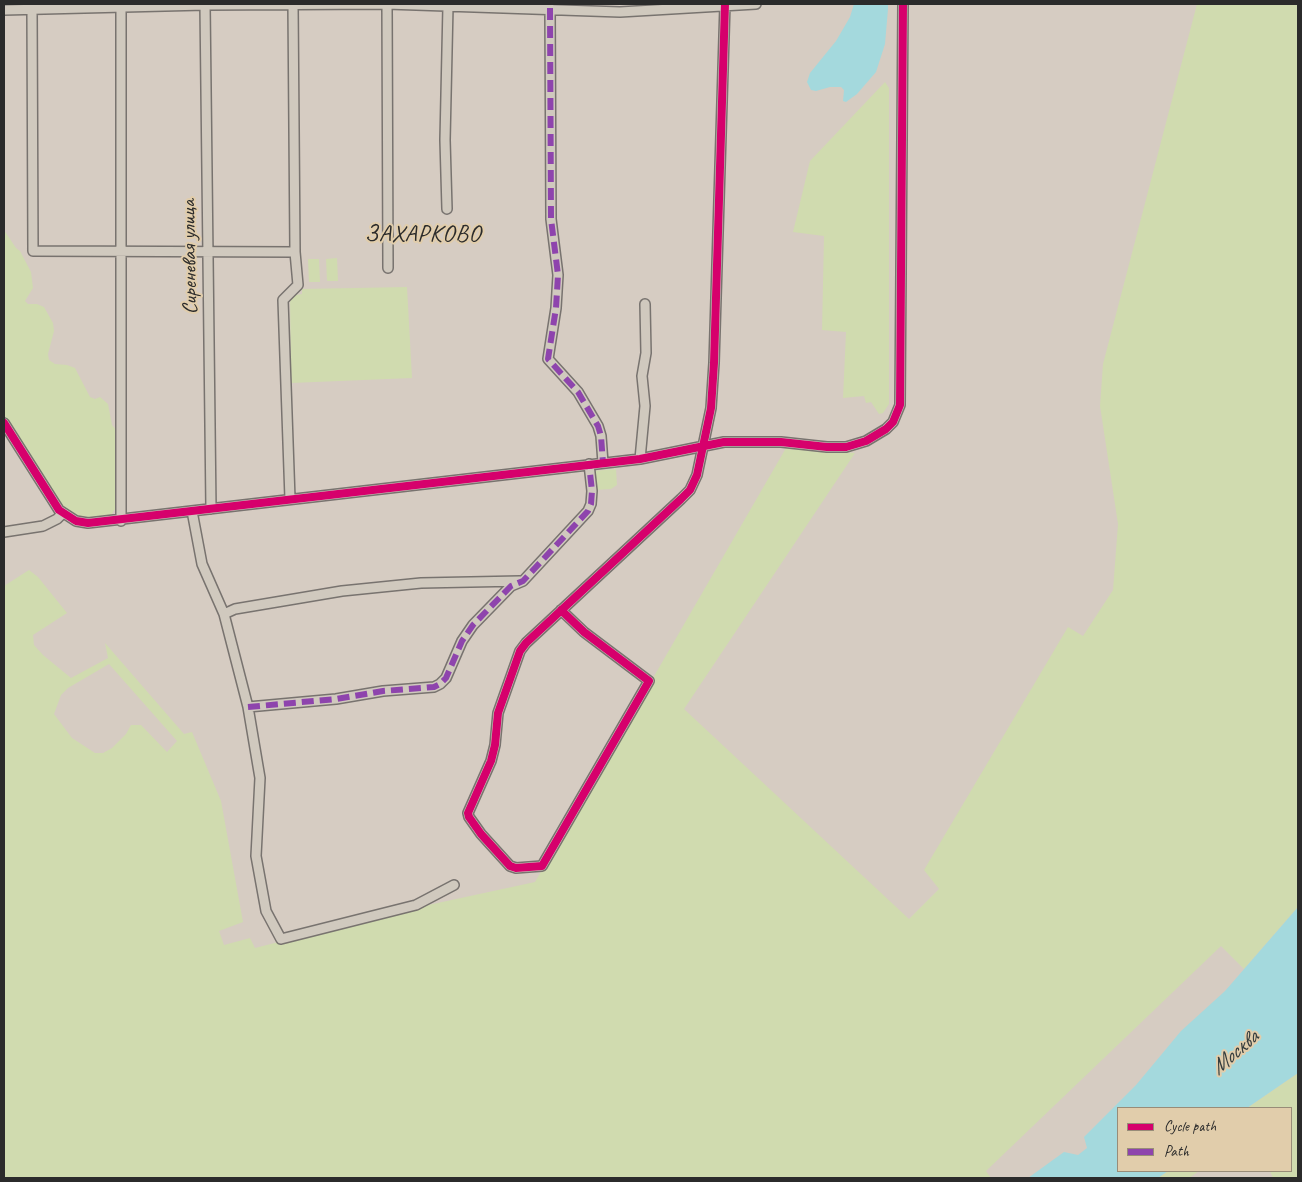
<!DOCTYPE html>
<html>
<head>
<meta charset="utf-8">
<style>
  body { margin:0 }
  #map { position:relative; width:1302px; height:1182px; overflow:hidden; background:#d6ccc2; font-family:Caveat,sans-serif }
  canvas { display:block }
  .frame { position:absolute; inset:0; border:5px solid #2b2b2b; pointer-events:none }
  .legend { position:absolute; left:1117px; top:1107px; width:175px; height:65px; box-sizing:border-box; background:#e1cdab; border:1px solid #988c78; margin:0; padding:6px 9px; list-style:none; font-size:15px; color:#2b2b2b }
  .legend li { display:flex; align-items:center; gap:10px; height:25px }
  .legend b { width:25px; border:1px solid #988c78 }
</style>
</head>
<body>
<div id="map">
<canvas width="1302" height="1182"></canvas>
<div class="frame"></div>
<ul class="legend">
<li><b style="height:6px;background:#d6006c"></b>Cycle path</li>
<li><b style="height:6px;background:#8e44ad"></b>Path</li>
</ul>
</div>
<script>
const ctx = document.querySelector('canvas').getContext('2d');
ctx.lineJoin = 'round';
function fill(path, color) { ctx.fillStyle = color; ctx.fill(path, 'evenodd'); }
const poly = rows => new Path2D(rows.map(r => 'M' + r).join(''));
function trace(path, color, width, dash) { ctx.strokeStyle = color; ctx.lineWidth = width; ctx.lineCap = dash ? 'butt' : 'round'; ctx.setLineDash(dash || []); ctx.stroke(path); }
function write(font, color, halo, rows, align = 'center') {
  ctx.font = font + ' Caveat,sans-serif'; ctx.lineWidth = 4; ctx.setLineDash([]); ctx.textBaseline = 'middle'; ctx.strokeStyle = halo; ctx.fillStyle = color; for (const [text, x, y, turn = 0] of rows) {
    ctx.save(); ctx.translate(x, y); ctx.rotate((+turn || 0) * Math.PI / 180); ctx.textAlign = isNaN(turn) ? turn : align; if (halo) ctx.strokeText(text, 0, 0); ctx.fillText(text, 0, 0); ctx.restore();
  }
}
fill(poly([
  [1197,4,1298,4,1298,907,1244,969,1221,946,986,1171,991,1178,4,1178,4,586,29,570,38,577,67,613,33,635,34,645,43,655,71,678,108,658,105,643,184,734,192,732,221,801,243,922,219,931,224,945,250,938,255,948,396,912,535,882,786,448,855,453,684,709,909,919,939,889,924,870,1068,627,1083,636,1113,590,1118,524,1100,406,1103,364],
  [109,664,177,741,167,752,141,725,131,725,126,734,112,748,103,753,95,753,72,738,54,714,61,695,68,688],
  [885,82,889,88,889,404,883,413,879,414,871,402,866,403,864,396,843,398,846,332,822,330,824,236,793,232,810,161],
  [4,230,16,248,20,251,31,272,33,288,25,301,28,304,37,304,44,307,53,323,54,331,48,354,49,360,55,364,67,365,75,368,90,397,95,399,100,397,108,404,112,425,118,432,117,510,114,510,111,516,78,518,64,509,4,415],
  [337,258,338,281,327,281,326,259],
  [308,259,319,259,320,282,309,282],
  [407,287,412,378,291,383,290,296,302,294,302,289],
  [616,469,617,485,611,489,594,490,593,471],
  [1298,1073,1298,1178,1273,1178,1270,1171,1291,1171,1291,1108,1247,1108],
  [1168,1171,1199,1171,1189,1178,1158,1178]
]), '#d0dbaf');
fill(poly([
  [854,4,888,4,888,9,885,44,876,72,857,94,846,102,843,101,844,90,841,87,830,87,816,91,811,90,807,82,810,73,836,41,850,17],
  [1298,907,1298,1073,1247,1108,1118,1108,1118,1171,1168,1171,1158,1178,1028,1178,1064,1152,1078,1155,1087,1148,1084,1137,1136,1085,1181,1031,1225,991]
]), '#a4d9dd');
const minor = poly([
  [387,4,388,268],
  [205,5,211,509],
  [121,7,121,521],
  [550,8,551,219,558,275,556,308,548,359,578,392,598,426,601,436,603,463],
  [32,9,33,251,295,252],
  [4,10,205,5,387,4,620,12,756,4],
  [447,209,445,140,448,6],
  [4,423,59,510,76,521,88,523,640,459,724,442,781,442,827,447,846,447,866,441,886,429,893,422,900,405,903,4],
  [640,459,645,406,642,376,646,353,645,304],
  [290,499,283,300,298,285,295,252,293,4],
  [192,511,202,564,224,614,248,707,260,778,256,856,266,911,281,939,416,905,454,885],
  [4,532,43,526,57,519,63,513],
  [561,610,584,632,649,681,542,866,516,868,510,866,481,834,469,817,468,813,491,761,495,745,498,713,520,651,526,643,681,499,690,490,697,475,711,408,714,363,725,4],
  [224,614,235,609,342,591,421,583,520,581],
  [248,707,336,699,383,691,434,687,440,684,446,678,462,641,473,625,511,586,523,581,588,511,591,504,592,491,589,464]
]);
trace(minor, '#78736f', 12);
trace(minor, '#d0c9be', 9);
trace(poly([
  [550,8,551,219,558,275,556,308,548,359,578,392,598,426,601,436,603,463],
  [248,707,336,699,383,691,434,687,440,684,446,678,462,641,473,625,511,586,523,581,588,511,591,504,592,491,589,464]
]), '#8e44ad', 6, [12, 6]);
trace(poly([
  [4,423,59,510,76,521,88,523,640,459,724,442,781,442,827,447,846,447,866,441,886,429,893,422,900,405,903,4],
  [561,610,584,632,649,681,542,866,516,868,510,866,481,834,469,817,468,813,491,761,495,745,498,713,520,651,526,643,681,499,690,490,697,475,711,408,714,363,725,4]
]), '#d6006c', 8);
write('21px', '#2b2b2b', '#e1cdab', [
  ["Сиреневая улица",190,257,-91]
]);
write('italic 22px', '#353d3e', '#e1cdab', [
  ["Москва",1235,1053,-41]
]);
ctx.letterSpacing = '1px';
write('24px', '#2b2b2b', '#e1cdab', [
  ["ЗАХАРКОВО",423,235]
]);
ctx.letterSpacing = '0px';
</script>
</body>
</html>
